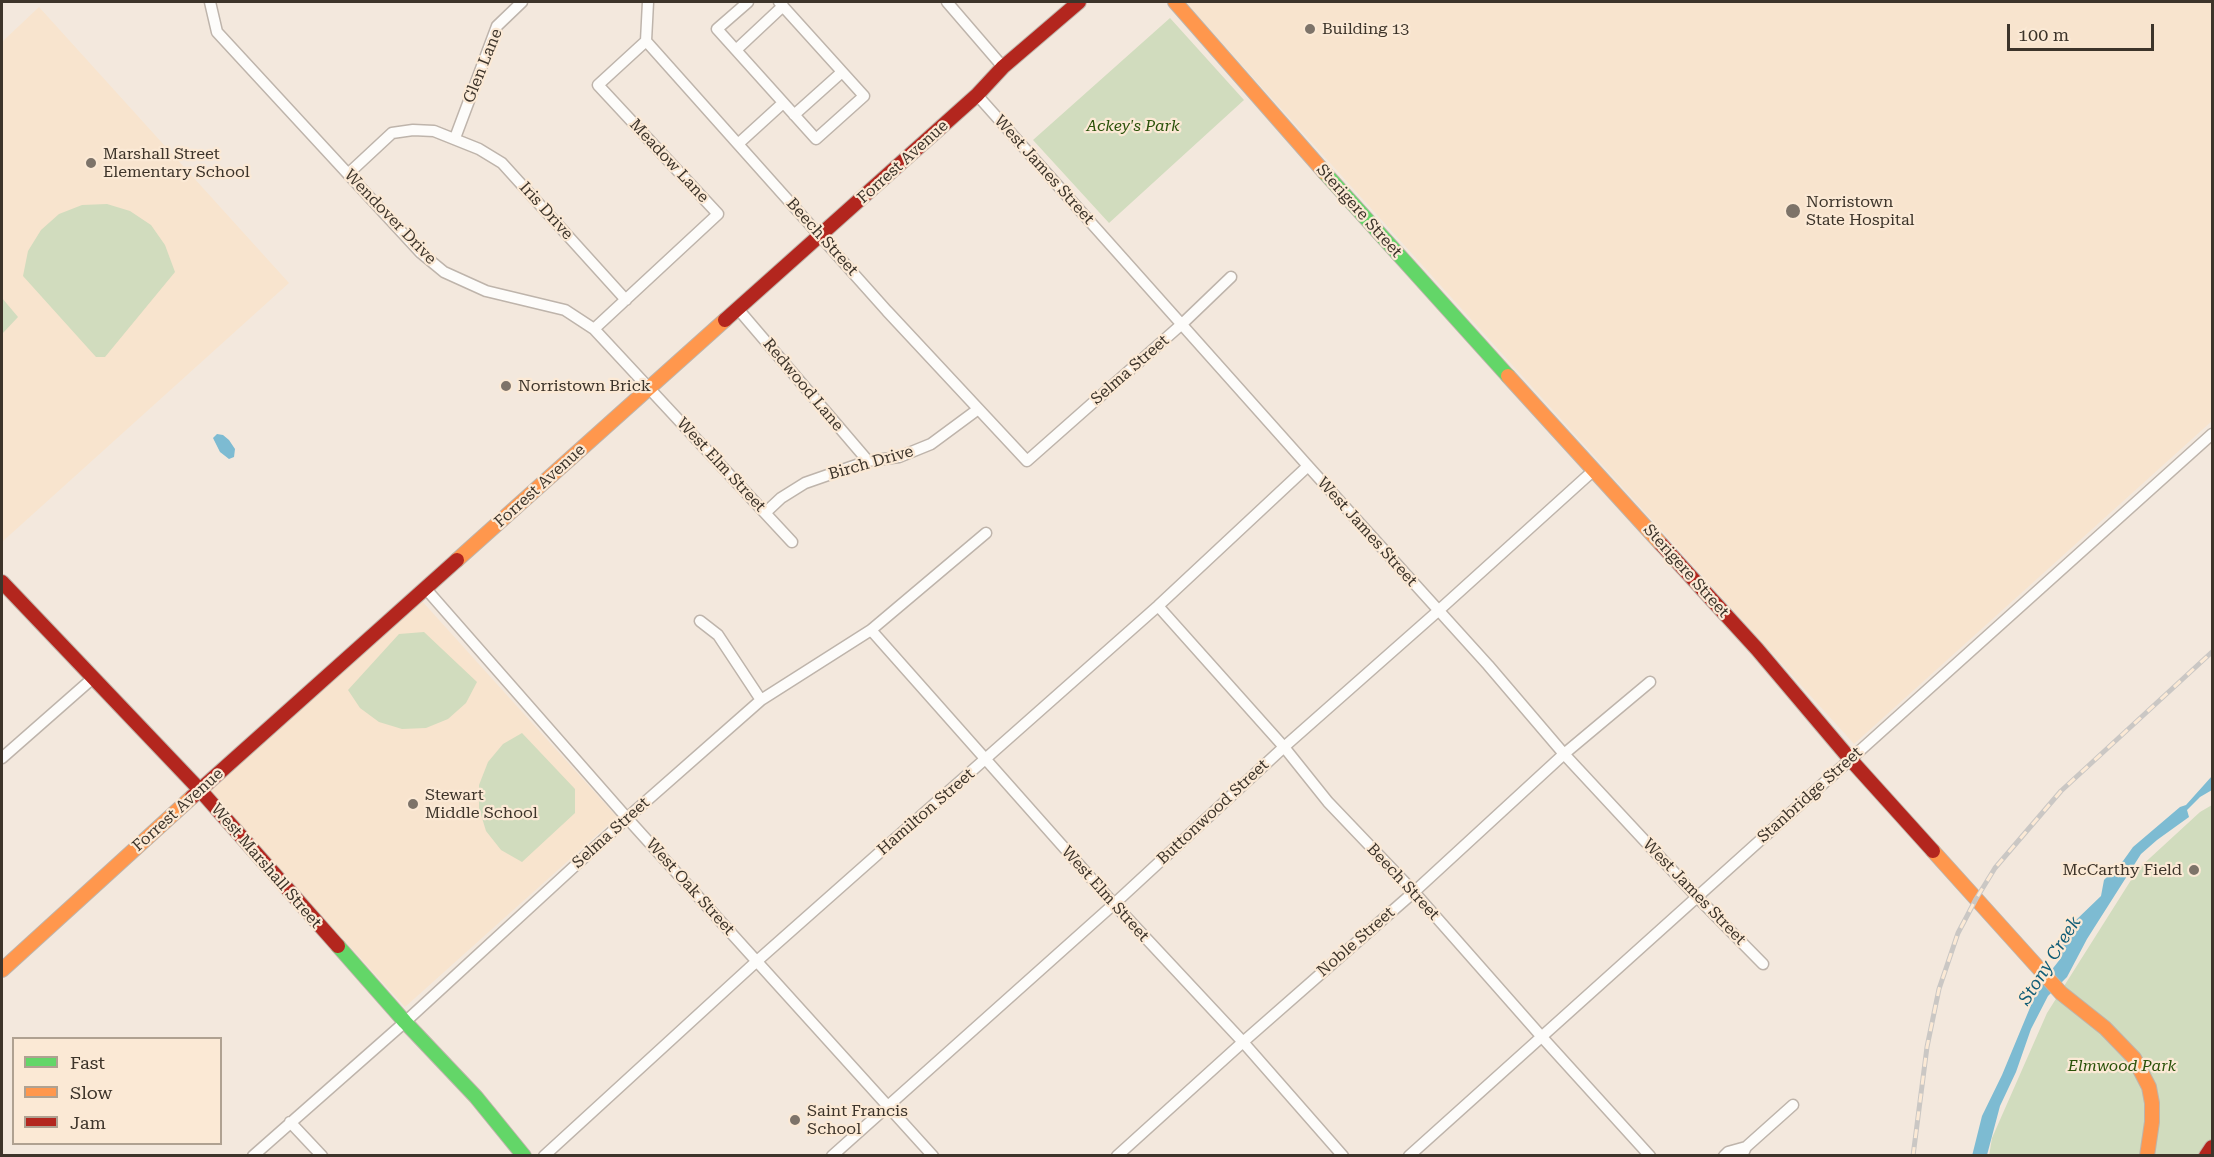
<!DOCTYPE html>
<html>
<head>
<meta charset="utf-8">
<style>
  body { margin:0 }
  #map { position:relative; width:2214px; height:1157px; overflow:hidden; background:#f3e8dd; font-family:"Roboto Serif",serif }
  canvas { display:block }
  .frame { position:absolute; inset:0; border:3px solid #3d342a; pointer-events:none }
  .legend { position:absolute; left:12px; top:1037px; width:210px; height:108px; box-sizing:border-box; background:#fbe9d5; border:2px solid #afa191; margin:0; padding:8px 10px; list-style:none; font-size:18px; color:#3d342a }
  .legend li { display:flex; align-items:center; gap:12px; height:30px }
  .legend b { width:30px; border:2px solid #afa191 }
  .scale { position:absolute; left:2007px; top:24px; width:147px; height:27px; box-sizing:border-box; border:3px solid #3d342a; border-top:0; padding-left:8px; font-size:18px; line-height:21px; white-space:nowrap; color:#3d342a; -webkit-text-stroke:4px #fbe9d5; paint-order:stroke }
</style>
</head>
<body>
<div id="map">
<canvas width="2214" height="1157"></canvas>
<div class="frame"></div>
<ul class="legend">
<li><b style="height:8px;background:#63d668"></b>Fast</li>
<li><b style="height:8px;background:#ff974d"></b>Slow</li>
<li><b style="height:8px;background:#b3261e"></b>Jam</li>
</ul>
<div class="scale">100 m</div>
</div>
<script>
const ctx = document.querySelector('canvas').getContext('2d');
ctx.lineJoin = 'round';
function fill(path, color) { ctx.fillStyle = color; ctx.fill(path, 'evenodd'); }
const poly = rows => new Path2D(rows.map(r => 'M' + r).join(''));
function trace(path, color, width, dash) { ctx.strokeStyle = color; ctx.lineWidth = width; ctx.lineCap = dash ? 'butt' : 'round'; ctx.setLineDash(dash || []); ctx.stroke(path); }
function write(font, color, halo, rows, align = 'center') {
  ctx.font = font + ' "Roboto Serif",serif'; ctx.lineWidth = 4.5; ctx.setLineDash([]); ctx.textBaseline = 'middle'; ctx.strokeStyle = halo; ctx.fillStyle = color; for (const [text, x, y, turn = 0] of rows) {
    ctx.save(); ctx.translate(x, y); ctx.rotate((+turn || 0) * Math.PI / 180); ctx.textAlign = isNaN(turn) ? turn : align; if (halo) ctx.strokeText(text, 0, 0); ctx.fillText(text, 0, 0); ctx.restore();
  }
}
fill(poly([
  [1185,2,2212,2,2212,421,1854,744],
  [39,7,289,283,2,542,2,42],
  [421,600,617,817,405,1007,208,791]
]), '#f8e4ce');
fill(poly([
  [1170,18,1244,100,1109,223,1033,140],
  [107,204,130,211,151,225,165,245,175,272,105,357,96,357,23,276,28,251,41,230,59,214,82,205],
  [2,298,18,317,2,334],
  [424,632,477,682,466,703,448,719,426,728,402,729,379,722,360,708,348,690,399,634],
  [522,733,575,789,575,813,522,862,501,850,486,831,479,808,479,785,488,762,503,744],
  [2212,805,2212,1155,1989,1156,1992,1138,2047,1013,2138,869,2200,812]
]), '#d1dcbe');
fill(poly([
  [217,434,223,435,229,440,235,449,234,457,229,459,220,452,213,438],
  [2212,776,2212,790,2200,797,2187,810,2189,817,2157,840,2141,854,2087,939,2067,977,2048,996,2031,1029,2016,1072,2000,1106,1987,1155,1972,1156,1982,1116,2002,1075,2039,986,2061,958,2062,942,2066,935,2075,921,2101,896,2104,880,2123,861,2133,847,2180,807,2186,805]
]), '#7dbbd2');
const street = poly([
  [210,2,217,32,421,253,444,272,486,291,565,310,594,329,792,542],
  [648,2,646,41,887,311,1027,461,1182,324,1231,277],
  [748,2,717,29,816,139,864,96,779,2],
  [947,2,1003,67],
  [736,50,783,6],
  [977,95,1308,466,1488,665,1564,754,1697,897,1763,964],
  [794,115,842,72],
  [455,138,497,26,522,2],
  [738,144,783,103],
  [349,173,392,133,413,130,434,131,479,149,502,163,626,300],
  [738,309,868,461],
  [594,329,718,214,598,85,646,41],
  [765,513,781,498,805,483,868,461,899,457,931,444,977,410],
  [426,589,627,818,933,1156],
  [1158,606,1284,747,1328,802,1414,892,1541,1036,1650,1156],
  [700,621,718,635,761,700],
  [871,630,1114,904,1243,1042,1343,1156],
  [2,758,93,678],
  [290,1122,322,1156],
  [253,1156,405,1022,627,818,761,700,871,630,986,533],
  [544,1156,757,961,1158,606,1308,466],
  [832,1156,1114,904,1284,747,1438,611,1594,470],
  [1117,1156,1243,1042,1414,892,1564,754,1650,682],
  [1409,1156,2212,434],
  [1724,1156,1728,1152,1746,1147],
  [1742,1156,1746,1147,1793,1105]
]);
const fast = poly([
  [1325,173,1508,376],
  [338,946,405,1022,476,1097,524,1156]
]);
const slow = poly([
  [1175,2,1325,173],
  [1508,376,1661,544],
  [457,560,725,320],
  [1933,851,2061,993,2105,1028,2134,1058,2149,1087,2152,1103,2152,1122,2147,1156],
  [2,970,192,797]
]);
const jam = poly([
  [725,320,977,95,1003,67,1079,2],
  [1661,544,1757,649,1850,759,1933,851],
  [2,582,200,790,338,946],
  [192,797,457,560],
  [2206,1156,2212,1147]
]);
trace(street, '#beb4ab', 13);
trace(fast, '#beb4ab', 16);
trace(slow, '#beb4ab', 16);
trace(jam, '#beb4ab', 16);
trace(street, '#fdfcfa', 10);
trace(fast, '#63d668', 14);
trace(slow, '#ff974d', 14);
trace(jam, '#b3261e', 14);
const rail = poly([
  [1913,1156,1927,1047,1939,989,1958,933,1976,899,1995,868,2061,791,2212,652]
]);
trace(rail, '#cac7c4', 5);
trace(rail, '#fbe9d5', 3, [9]);
for (const [x, y, r, color] of [
  [1310,29,6,"#7d7369"],
  [91,163,6,"#7d7369"],
  [1793,211,8,"#7d7369"],
  [506,386,6,"#7d7369"],
  [413,804,6,"#7d7369"],
  [2194,870,6,"#7d7369"],
  [795,1120,6,"#7d7369"]
]) { const dot = new Path2D(); dot.arc(x, y, r, 0, 2 * Math.PI); ctx.fillStyle = color; ctx.fill(dot); trace(dot, '#fbe9d5', 2); }
write('16px', '#3d342a', '#fbe9d5', [
  ["Building 13",1322,29],
  ["Marshall Street",103,154],
  ["Elementary School",103,172],
  ["Norristown",1806,202],
  ["State Hospital",1806,220],
  ["Norristown Brick",518,386],
  ["Stewart",425,795],
  ["Middle School",425,813],
  ["McCarthy Field",2182,870,"right"],
  ["Saint Francis",807,1111],
  ["School",807,1129]
], 'left');
write('16px', '#3d342a', '#fbe9d5', [
  ["Glen Lane",483,66,-68],
  ["Meadow Lane",669,161,47],
  ["Forrest Avenue",903,162,-42],
  ["West James Street",1044,170,48],
  ["Iris Drive",546,211,48],
  ["Sterigere Street",1359,211,48],
  ["Wendover Drive",390,217,46],
  ["Beech Street",822,237,48],
  ["Selma Street",1130,370,-41],
  ["Redwood Lane",803,385,50],
  ["Birch Drive",871,463,-16],
  ["West Elm Street",721,465,47],
  ["Forrest Avenue",540,486,-42],
  ["West James Street",1367,532,48],
  ["Sterigere Street",1686,571,48],
  ["Stanbridge Street",1810,795,-42],
  ["Forrest Avenue",178,810,-42],
  ["Hamilton Street",926,812,-41],
  ["Buttonwood Street",1213,812,-43],
  ["Selma Street",611,833,-42],
  ["West Marshall Street",266,866,49],
  ["Beech Street",1403,882,47],
  ["West Oak Street",690,887,48],
  ["West James Street",1694,892,46],
  ["West Elm Street",1105,894,48],
  ["Noble Street",1356,942,-41]
]);
write('italic 16px', '#2b520a', '#fbe9d5', [
  ["Ackey's Park",1133,126],
  ["Elmwood Park",2122,1066]
]);
write('italic 18px', '#115d77', '#fbe9d5', [
  ["Stony Creek",2050,961,-58]
]);
</script>
</body>
</html>
